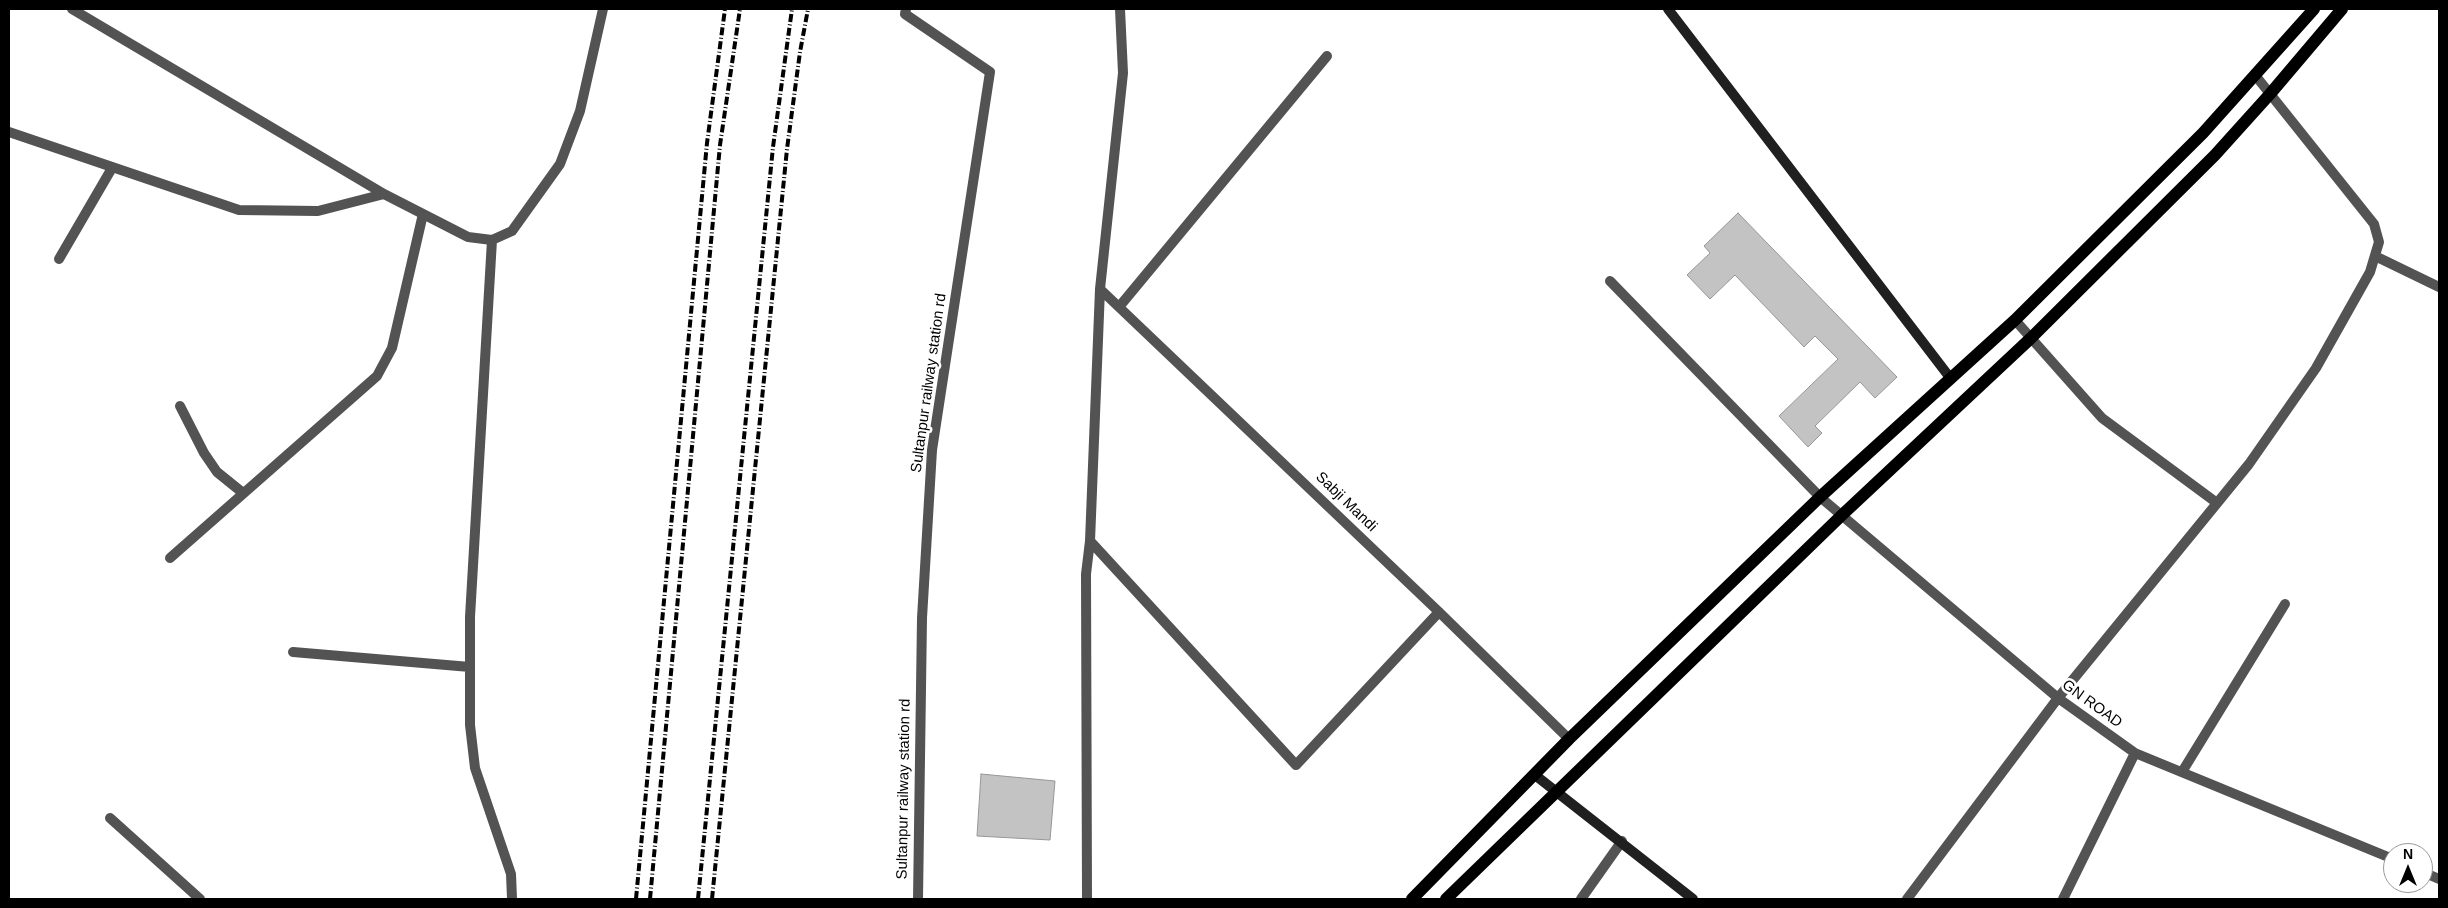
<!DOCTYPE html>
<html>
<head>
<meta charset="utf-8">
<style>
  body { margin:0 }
  #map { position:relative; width:2448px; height:908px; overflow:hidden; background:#fff; font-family:Helvetica,sans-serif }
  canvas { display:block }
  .frame { position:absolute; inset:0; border:10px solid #000; pointer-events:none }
  .north { position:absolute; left:2383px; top:843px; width:50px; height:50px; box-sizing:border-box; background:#fff; border:1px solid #999; border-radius:50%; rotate:0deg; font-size:14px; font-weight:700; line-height:20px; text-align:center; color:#000 }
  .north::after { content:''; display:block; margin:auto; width:18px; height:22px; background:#000; clip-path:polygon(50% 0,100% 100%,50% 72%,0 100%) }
</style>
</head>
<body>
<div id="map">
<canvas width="2448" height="908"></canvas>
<div class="frame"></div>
<div class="north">N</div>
</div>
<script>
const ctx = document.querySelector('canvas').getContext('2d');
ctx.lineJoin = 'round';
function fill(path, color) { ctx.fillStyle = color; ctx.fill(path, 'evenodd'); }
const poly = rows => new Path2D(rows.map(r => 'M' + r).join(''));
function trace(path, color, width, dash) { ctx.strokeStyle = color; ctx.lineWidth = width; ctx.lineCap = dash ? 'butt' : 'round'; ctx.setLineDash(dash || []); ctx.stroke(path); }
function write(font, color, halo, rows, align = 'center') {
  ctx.font = font + ' Helvetica,sans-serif'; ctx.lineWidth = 5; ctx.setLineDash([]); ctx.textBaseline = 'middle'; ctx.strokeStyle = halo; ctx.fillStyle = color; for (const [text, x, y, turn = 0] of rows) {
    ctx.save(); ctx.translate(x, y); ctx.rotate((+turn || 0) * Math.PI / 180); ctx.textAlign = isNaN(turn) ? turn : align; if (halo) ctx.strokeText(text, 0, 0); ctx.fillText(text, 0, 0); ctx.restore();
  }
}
const building = poly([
  [1738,213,1897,377,1875,398,1860,382,1815,426,1822,433,1808,447,1779,416,1838,359,1815,336,1804,347,1735,275,1710,299,1687,275,1710,253,1704,246,1738,213],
  [981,774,1055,781,1050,840,977,836,981,774]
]);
fill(building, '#c3c3c3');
trace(building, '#979797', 1);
trace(poly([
  [1610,281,1820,497]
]), '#535353', 10);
trace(poly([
  [72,9,384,194,468,237,492,240,512,231,560,164,580,111,603,9],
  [906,9,905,14,990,72,932,450,922,618,918,899],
  [9,132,239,210,318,211,384,194],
  [492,240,470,617,470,725,475,768,511,874,512,899],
  [2375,256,2439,287],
  [59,259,112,168],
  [1100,289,1439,612,1569,739],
  [1119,307,1327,56],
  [2015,320,2102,418,2217,503],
  [180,406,204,453,217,472,243,493],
  [1820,497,2058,698,2135,753,2393,859],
  [1090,541,1296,765,1439,612],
  [170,558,377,376,392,348,423,214],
  [293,652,470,667],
  [2182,772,2285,604],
  [110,818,200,899],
  [2423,872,2439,879],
  [1087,899,1086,574,1090,541,1100,289,1123,73,1120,9],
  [1581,899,1622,841],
  [1907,899,2058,698,2249,464,2316,368,2370,272,2379,242,2374,224,2255,75],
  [2063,899,2135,753]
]), '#535353', 10);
trace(poly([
  [1668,9,1951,379],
  [1535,775,1693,899]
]), '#202020', 10);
trace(poly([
  [1412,899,1569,739,1820,497,2015,320,2203,133,2314,9],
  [1446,899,1842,515,2031,338,2215,155,2270,94,2342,9]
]), '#000', 12);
trace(poly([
  [636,899,707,143,725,9],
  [650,899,720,145,740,9],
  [698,899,773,147,792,9],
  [712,899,787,149,800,52,808,9]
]), '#000', 4, [8, 2.5, 1, 2.5]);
write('15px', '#000', '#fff', [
  ["Sultanpur railway station rd",929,383,-82],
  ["Sabji Mandi",1346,502,44],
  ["GN ROAD",2092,704,36],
  ["Sultanpur railway station rd",904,789,-89]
]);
</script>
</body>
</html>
